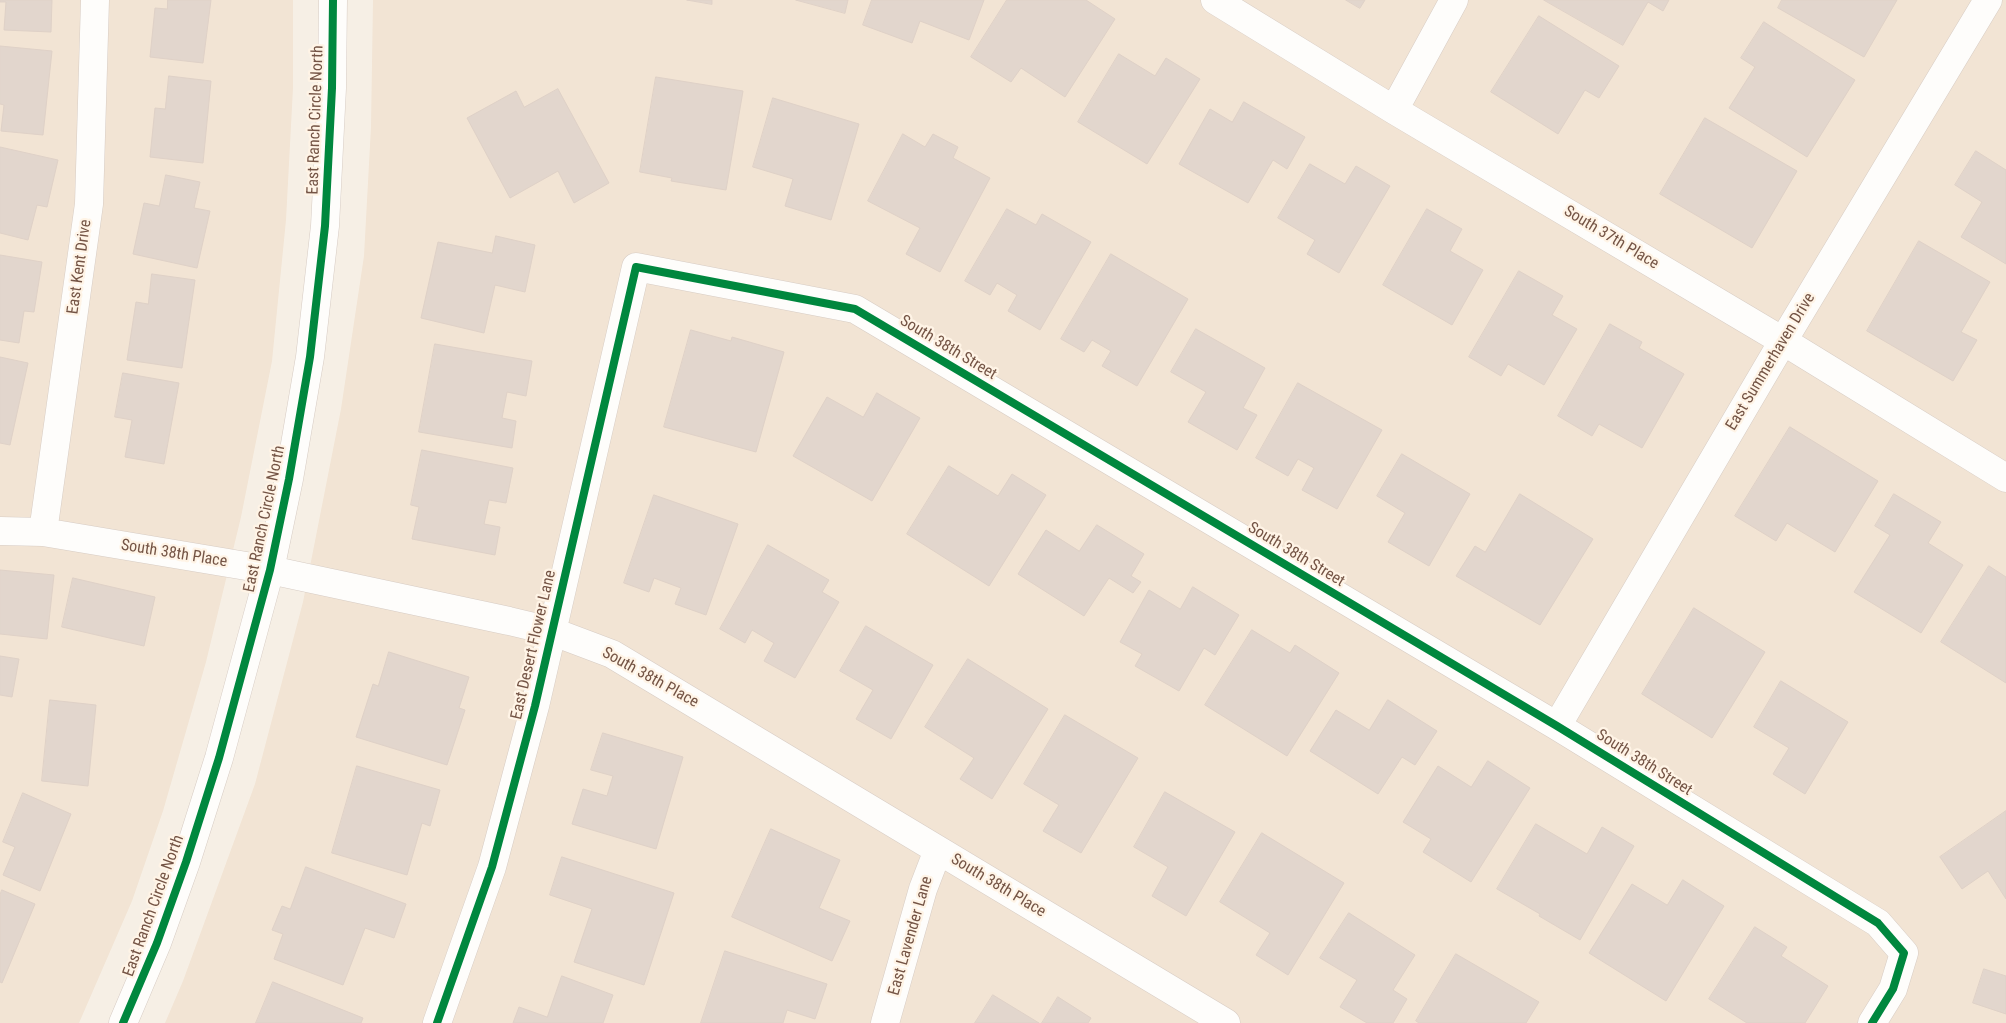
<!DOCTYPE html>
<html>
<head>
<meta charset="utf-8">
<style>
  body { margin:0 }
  canvas { display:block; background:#f6efe5 }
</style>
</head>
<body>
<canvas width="2006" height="1023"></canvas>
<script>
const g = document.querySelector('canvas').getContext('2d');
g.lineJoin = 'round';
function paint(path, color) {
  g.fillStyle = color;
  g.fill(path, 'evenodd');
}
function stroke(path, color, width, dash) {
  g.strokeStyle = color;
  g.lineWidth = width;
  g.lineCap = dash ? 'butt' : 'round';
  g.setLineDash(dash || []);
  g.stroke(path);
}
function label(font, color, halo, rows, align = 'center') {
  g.font = font + ' "Roboto Condensed",sans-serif';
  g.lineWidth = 4.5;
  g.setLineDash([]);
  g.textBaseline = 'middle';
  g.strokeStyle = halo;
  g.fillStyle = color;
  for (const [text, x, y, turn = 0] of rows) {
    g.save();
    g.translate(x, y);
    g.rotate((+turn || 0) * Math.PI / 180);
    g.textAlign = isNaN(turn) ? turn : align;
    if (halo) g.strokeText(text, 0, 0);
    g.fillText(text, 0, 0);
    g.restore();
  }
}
paint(new Path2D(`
  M0,0H293V88L286,220L272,361L241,517L206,662L163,811L132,901L79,1023H0Z
  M373,0H2006V1023H165L183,981L255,784L303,602L341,409L364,256L371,127Z`), '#f2e4d4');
const building = new Path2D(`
  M0,0H52L51,32L4,30L6,2H0Z
  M168,0H211L203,63L150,57L155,8L167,9Z
  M687,0H712V4Z
  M796,0H848L845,13Z
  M872,0H984L969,40L920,21L912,43L863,25Z
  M1007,0H1086L1115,19L1065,97L1021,68L1011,82L971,57Z
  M1346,0H1365L1360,8Z
  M1544,0H1669L1663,11L1648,2L1623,45Z
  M1782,0H1897L1864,57L1778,8Z
  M1539,16L1619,66L1599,98L1585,90L1558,134L1491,92Z
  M1764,22L1855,80L1807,157L1729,108L1755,67L1741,58Z
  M0,46L52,51L43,135L1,131L4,105L0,104Z
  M1119,54L1155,76L1166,58L1200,79L1147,164L1078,122Z
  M169,76L211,81L203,163L150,157L155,108L165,109Z
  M656,77L743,91L726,190L671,181L672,178L640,172Z
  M558,89L609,183L574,203L558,171L510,198L467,118L516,91L524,107Z
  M773,98L859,124L831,220L785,206L793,179L753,167Z
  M1244,102L1305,137L1287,169L1273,160L1248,203L1179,164L1210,109L1232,122Z
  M1705,118L1797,171L1752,248L1660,194Z
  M903,134L925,147L933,134L958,147L953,158L990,178L940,272L906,254L920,228L868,201Z
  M0,147L58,160L47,207L37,205L28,240L0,233Z
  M1976,151L2006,170V264L1961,237L1982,202L1955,185Z
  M1310,164L1345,184L1356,166L1390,186L1339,273L1307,254L1315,240L1278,218Z
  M166,175L200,182L194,208L210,211L197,268L133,254L144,203L159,206Z
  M1007,209L1036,225L1042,214L1091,242L1040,330L1008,311L1017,295L997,283L990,295L965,281Z
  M1427,209L1462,229L1450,251L1483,270L1452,325L1383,285Z
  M496,236L535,245L525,292L495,285L484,333L421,318L438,242L492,253Z
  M1919,241L1990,282L1961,332L1977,340L1953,381L1867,331Z
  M1111,254L1188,299L1137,386L1102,366L1111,351L1092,340L1084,352L1061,339Z
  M0,255L42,262L34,312L24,311L19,343L0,340Z
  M1519,271L1563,296L1552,315L1577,329L1544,385L1508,364L1501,376L1469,357Z
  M152,274L195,280L182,368L127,360L136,302L148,304Z
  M1610,324L1642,342L1639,348L1684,374L1642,448L1599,424L1592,436L1558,416Z
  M1196,329L1265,368L1243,408L1257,415L1237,450L1188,422L1206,392L1171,372Z
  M691,330L731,341L732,337L784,352L756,452L664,427Z
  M435,344L532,361L526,396L507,392L502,418L516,421L512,448L419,432Z
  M0,357L28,363L10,445L0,443Z
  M123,373L179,383L164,464L125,457L132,420L115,417Z
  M1298,383L1382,430L1337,509L1302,490L1314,468L1298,459L1288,476L1256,458Z
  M877,393L920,418L872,501L793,456L827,397L863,417Z
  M1790,427L1878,481L1835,552L1787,523L1776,541L1735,516Z
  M422,450L513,468L506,503L489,500L484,524L500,527L495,555L412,539L419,507L411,505Z
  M1402,454L1470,494L1429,566L1388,542L1405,513L1377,496Z
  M949,466L998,496L1012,474L1046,495L989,586L907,534Z
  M1520,494L1593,539L1540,625L1456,576L1475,546L1485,552Z
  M1894,494L1941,522L1928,543L1963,565L1921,633L1854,592L1890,535L1875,526Z
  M654,495L738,524L706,615L675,604L681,588L654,578L649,592L624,583Z
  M1097,525L1144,554L1131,576L1141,582L1133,593L1109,578L1084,616L1018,574L1046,530L1079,551Z
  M768,545L829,580L822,592L839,602L795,678L764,661L774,643L752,630L745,643L720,629Z
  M1989,566L2006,577V683L1941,642Z
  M0,570L54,575L47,639L0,634Z
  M73,578L155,597L144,646L62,627Z
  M1193,587L1239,615L1215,655L1204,648L1179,691L1135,666L1142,654L1120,642L1149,590L1180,609Z
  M1694,608L1765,652L1712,738L1642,694Z
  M866,626L933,665L891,739L856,719L873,690L840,671Z
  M1252,630L1290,653L1295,645L1339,673L1287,756L1205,705Z
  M389,652L469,677L459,708L465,710L447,765L356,737L373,684L378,686Z
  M0,656L19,659L12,697L0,695Z
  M968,659L1048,709L992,799L960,779L974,758L925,727Z
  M1781,681L1848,722L1805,794L1773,774L1789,748L1754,727Z
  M50,700L96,705L88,786L42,781Z
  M1388,700L1437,731L1415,765L1402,757L1378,794L1310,751L1336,710L1369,730Z
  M1065,715L1138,758L1081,853L1043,831L1059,805L1024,784Z
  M603,733L683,757L656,849L572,824L583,789L607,796L613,776L591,770Z
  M1488,761L1530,788L1471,882L1423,852L1431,839L1403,822L1438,766L1471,787Z
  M357,766L440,790L430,826L422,823L407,875L332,853Z
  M1165,792L1235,832L1186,916L1152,896L1168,867L1134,847Z
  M23,793L71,814L40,891L3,875L15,847L3,842Z
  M2006,811V899L1988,871L1962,889L1940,857Z
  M1536,824L1587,854L1602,827L1634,846L1580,940L1539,916L1540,914L1497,889Z
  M771,829L840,860L819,908L850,921L832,961L732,917Z
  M1262,833L1344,883L1288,975L1256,955L1270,933L1220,902Z
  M562,857L674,893L644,985L574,962L592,909L550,895Z
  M306,867L406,904L394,938L365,928L343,985L274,959L283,934L272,930L282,906L290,909Z
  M1683,880L1724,906L1666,1001L1589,953L1632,884L1667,905Z
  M2,890L35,904L2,983L0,982V895Z
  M1349,913L1415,955L1393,990L1407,999L1393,1023H1367L1340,1007L1357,980L1320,958Z
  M1755,927L1787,947L1781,956L1828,986L1805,1023H1747L1709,999Z
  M725,951L827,984L815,1019L787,1010L783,1023H701Z
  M1456,954L1539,1002L1526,1023H1419L1416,1021Z
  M1984,969L2006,976V1014L1973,1003Z
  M562,976L613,995L603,1023H513L519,1007L547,1017Z
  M273,982L363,1018L361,1023H256Z
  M993,995L1039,1023H975Z
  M1058,997L1091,1018L1088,1023H1042Z`);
paint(building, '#e2d6cd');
stroke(building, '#dfd1c7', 1);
const minor = new Path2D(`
  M1215,0L1394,110L1783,341L2006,478
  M1394,110L1454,0
  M0,531L43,532L270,570L509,621L551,631L612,654L1226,1023
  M43,532L89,204L95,0
  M1557,726L1783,341L1988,0
  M437,1023L492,867L535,706L636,267L855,309L1557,726L1878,923L1904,953L1893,989L1872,1023
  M885,1023L923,889L938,850`);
const tertiary = new Path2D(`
  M123,1023L157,943L186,862L219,758L270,570L289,479L310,357L325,226L332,88L333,0`);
stroke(minor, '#d7ccc4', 29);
stroke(tertiary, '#d7ccc4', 29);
stroke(minor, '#fefdfb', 28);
stroke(tertiary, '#fefdfb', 28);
stroke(new Path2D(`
  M123,1023L157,943L186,862L219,758L270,570L289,479L310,357L325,226L332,88L333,0
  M437,1023L492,867L535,706L636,267L855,309L1557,726L1878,923L1904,953L1893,989L1872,1023`), '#00873e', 8);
label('16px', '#745445', '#fff4e6', [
  ["East Ranch Circle North",316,120,-88],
  ["South 37th Place",1611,238,31],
  ["East Kent Drive",80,267,-82],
  ["South 38th Street",948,348,31],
  ["East Summerhaven Drive",1771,362,-59],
  ["East Ranch Circle North",265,519,-78],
  ["South 38th Place",174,554,9],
  ["South 38th Street",1296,555,31],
  ["East Desert Flower Lane",534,645,-77],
  ["South 38th Place",650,678,29],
  ["South 38th Street",1644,763,32],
  ["South 38th Place",998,886,31],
  ["East Ranch Circle North",154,906,-70],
  ["East Lavender Lane",911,936,-74]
]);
</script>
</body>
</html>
